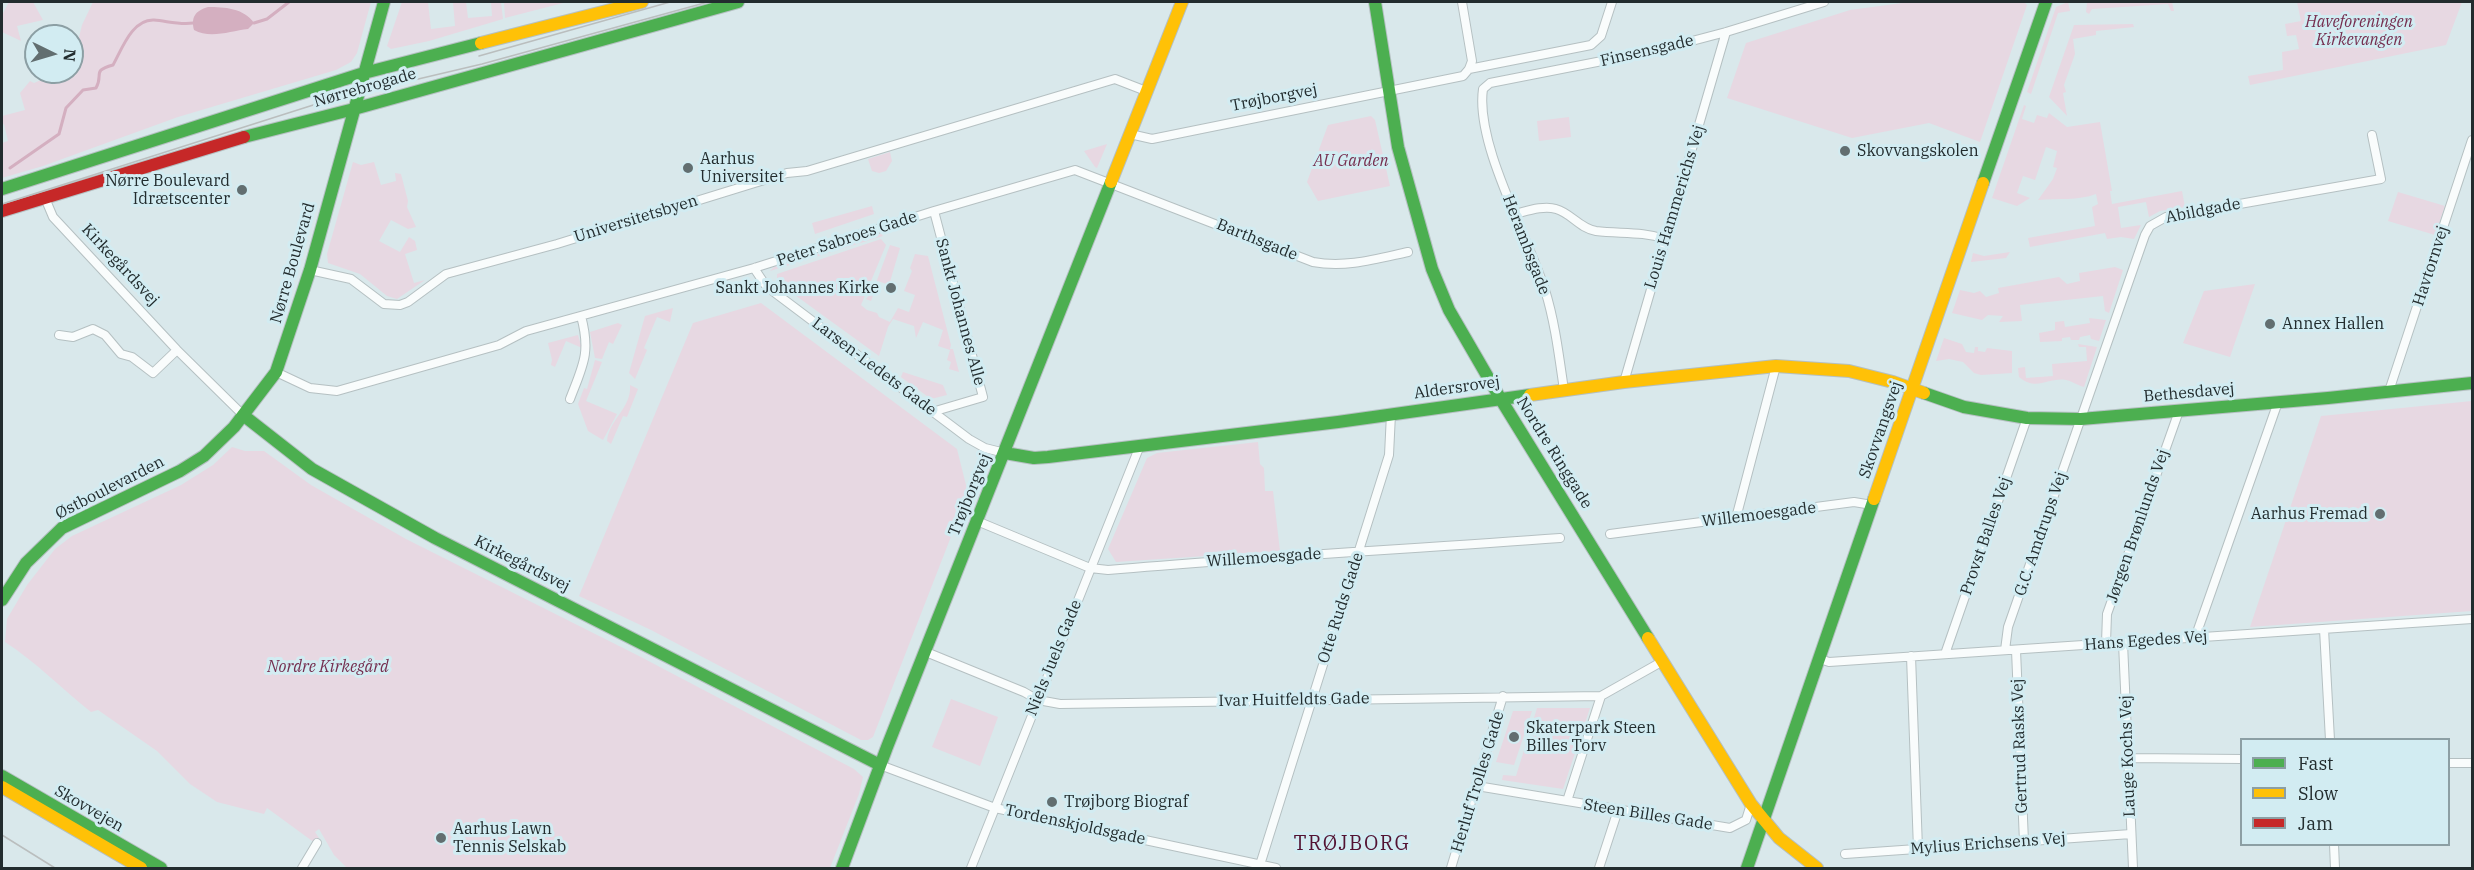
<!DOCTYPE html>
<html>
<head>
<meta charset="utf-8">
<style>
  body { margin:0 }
  #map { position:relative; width:2474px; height:870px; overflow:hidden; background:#d9e8eb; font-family:"IBM Plex Serif",serif }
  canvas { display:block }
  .frame { position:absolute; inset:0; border:3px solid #222c2e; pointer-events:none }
  .legend { position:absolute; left:2240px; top:738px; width:210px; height:108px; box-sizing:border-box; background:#d2ecf2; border:2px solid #8c9fa4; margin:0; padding:8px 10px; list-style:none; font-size:18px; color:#222c2e }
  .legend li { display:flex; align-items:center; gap:12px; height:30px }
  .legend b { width:30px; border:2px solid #8c9fa4 }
  .north { position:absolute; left:24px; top:24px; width:60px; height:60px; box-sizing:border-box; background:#d2ecf2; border:2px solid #8c9fa4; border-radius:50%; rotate:95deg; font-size:16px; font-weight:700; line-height:24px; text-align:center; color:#222c2e }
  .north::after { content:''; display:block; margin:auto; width:21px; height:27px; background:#626e70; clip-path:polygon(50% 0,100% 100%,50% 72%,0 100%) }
</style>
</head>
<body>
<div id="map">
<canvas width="2474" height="870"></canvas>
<div class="frame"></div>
<ul class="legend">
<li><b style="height:8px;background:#4caf50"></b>Fast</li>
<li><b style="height:8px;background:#ffc107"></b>Slow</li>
<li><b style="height:8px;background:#c62828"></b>Jam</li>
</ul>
<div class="north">N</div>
</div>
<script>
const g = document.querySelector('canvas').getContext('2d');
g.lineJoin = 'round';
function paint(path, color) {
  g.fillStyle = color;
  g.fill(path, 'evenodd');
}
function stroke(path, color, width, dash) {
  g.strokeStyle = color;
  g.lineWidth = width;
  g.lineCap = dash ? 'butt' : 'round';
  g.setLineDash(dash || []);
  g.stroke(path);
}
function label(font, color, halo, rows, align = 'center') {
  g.font = font + ' "IBM Plex Serif",serif';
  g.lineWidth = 6;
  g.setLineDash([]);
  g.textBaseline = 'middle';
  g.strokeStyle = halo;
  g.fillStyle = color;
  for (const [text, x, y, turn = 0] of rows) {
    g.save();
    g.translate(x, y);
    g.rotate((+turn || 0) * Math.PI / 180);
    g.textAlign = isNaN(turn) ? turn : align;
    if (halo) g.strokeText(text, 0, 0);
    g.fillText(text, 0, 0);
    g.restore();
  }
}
paint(new Path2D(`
  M9,2H33L43,20L17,26L21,41L2,32V15Z
  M93,2H371L357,53L351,62L336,70L178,117L43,166L2,178V143L8,141L4,124L2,125V116L25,110L20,93L30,81L34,83L41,80L38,72H72V46L77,45L82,25Z
  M402,2H428L431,29L455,26L453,2H466L468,18L492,16L491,2H501L503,19L429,41L391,49L387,46Z
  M504,2L509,3L567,2L505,18Z
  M1910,2H2024L2027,5L1980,142L1929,123L1852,138L1727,98L1746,43L1850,10Z
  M2068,2L2070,11L2058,13L2031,94L2027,92L2056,7Z
  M2139,2H2172L2174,11H2171L2168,4L2092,9L2089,14L2086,12L2087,3Z
  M2297,2H2462L2446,45L2250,85L2248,76L2283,70L2282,52L2299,49L2296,35L2287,36L2285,24L2301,21Z
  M2133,24L2134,27L2096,31V35L2073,39L2075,54L2064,85L2066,92L2063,93L2067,116L2049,97L2074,25Z
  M2024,105L2026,106L2022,119L2034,123L2037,115L2047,118L2049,113L2067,127L2100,122L2112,191H2110L2112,204L2182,191L2185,207L2160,211L2149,217L2146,202L2118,207L2121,228L2141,225L2134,239L2121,237L2107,239L2105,233L2030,247L2028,238L2095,226L2092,207L2098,204L2096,194C2078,201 2058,198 2038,200L2053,179L2057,168L2053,167L2057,151L2046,147L2035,180L2023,176L2017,193L2030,198L2017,206L1992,198Z
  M1371,116L1375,120L1390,186L1318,201L1307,182L1328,125Z
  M1569,117L1571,137L1539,141L1537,121Z
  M1107,144L1097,168L1095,167L1084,151Z
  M890,152L892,161L886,171L879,173L872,171L868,159Z
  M353,162L361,165L374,162L381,185L396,181L395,173L401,174L408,201L407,207L416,227L408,229L391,220L379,241L400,252L409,237L415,241L417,250L405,254L414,283L425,280L397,299L387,296L360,274L328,263L327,254Z
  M2398,192L2445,206L2435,235L2388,221Z
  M872,206L874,214L815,234L812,223Z
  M881,234L883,236L770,271L774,267Z
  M881,239L886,245L861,305L867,310L877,313L879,317L890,322L898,308L909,312L915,295L904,291L912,271L910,268L915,254L928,256L951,345L950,349H953L959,372L949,369L951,362L947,360L950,350L938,346L943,330L923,322L916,338L914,326L893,319L888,327L879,356L777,282V274Z
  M890,245L900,248L889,285L878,281L871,301L866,299L873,291Z
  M2010,252L2006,258L1971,262L1973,253L1984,256Z
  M2115,267L2123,270L2109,313L2105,311L2103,296L2020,305L2022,321L1999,322L2003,316L1988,315L1982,320L1952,313L1960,290L1974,293L1980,291L1986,297L1999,293L1998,288L2059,277L2067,284L2080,281L2079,273Z
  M2255,284L2230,357L2183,343L2204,291Z
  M761,303L957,449L968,493L873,737L868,740H861L651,630L579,596L693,323Z
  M673,308L670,322L657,317L644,348L647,350L635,379L629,373L645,316Z
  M2089,318L2106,320L2099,341L2091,339L2090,335L2080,337L2079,340H2071L2070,337L2062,338V341L2040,342L2039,333L2055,330V322L2064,321L2065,327L2090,323Z
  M618,323L622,325L613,344L609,342L602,359L595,358L590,332Z
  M578,335L582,348L566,341L555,367L551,365L552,360L548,343Z
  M1944,338L1962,344L1966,352L1974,353L1975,347H1978V351L1985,352L1987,348L2012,351V373L1981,375L1974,373L1963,362L1949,359L1936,361Z
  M2078,344L2097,347L2084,387C2077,385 2072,381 2066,380C2048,377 2037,392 2019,377L2018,368L2025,367L2026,378L2053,376L2052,364L2087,361L2086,347H2079Z
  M595,360L602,362L586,401L617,414L603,440L588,431L578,404L584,388L587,389Z
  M903,372L943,385L947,395L931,399L901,377Z
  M630,385L638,389L627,417L623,416L611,444L607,441C609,419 632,408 630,385Z
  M2472,401V611L2250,627L2321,416Z
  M1258,442L1260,464L1264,468L1265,491H1273L1280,551L1116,562L1108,549L1147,458L1157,453Z
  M232,447L245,451H264L311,485L406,539L639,656L854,769L863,777L859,794L830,868H347L334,855L319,829L315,832L319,838L315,843L267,808L264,814L217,802L190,784L157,751L98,710L91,712C62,689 36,662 5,642L7,619L27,585L55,549L72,536L181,485L213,465Z
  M951,699L998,717L980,766L932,747Z
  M1537,708H1590L1563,789L1502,780L1503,775L1516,776Z
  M1513,711H1532L1514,765L1496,762Z`), '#e7d8e2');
paint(new Path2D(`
  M208,7C224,7 244,8 254,23L248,29C231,31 210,39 194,30C191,17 195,11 208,7Z`), '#d4afc0');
stroke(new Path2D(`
  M254,23L267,19L289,2
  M10,168L59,134L66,108L83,90L96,88C104,74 91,71 113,65C122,49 132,19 154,20C167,21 179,25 193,23`), '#d4afc0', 3);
const street = new Path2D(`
  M1469,69L1591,45L1601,36L1612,2
  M1130,134L1152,139L1463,76L1469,69L1472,61L1462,2
  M45,198L53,217L177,350L243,415
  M1515,214C1527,211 1544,205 1556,209C1571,213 1579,228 1596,231C1620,234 1642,231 1665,239
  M754,268L766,286L969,439L985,448L1005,453
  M310,270L351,279L384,304L400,305L408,302L446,274L557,244L787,173L807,171L1115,79L1146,91
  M59,335L73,337L93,329L105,335L121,354L132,357L153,373L177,350
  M276,372L310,388L337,391L499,345L526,331L754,268L934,211L1075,170L1313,262C1346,268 1376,259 1408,252
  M1624,382L1726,32
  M1564,390C1559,356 1555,322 1545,290C1528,236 1475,144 1483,89L1490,83L1658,50L1726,32L1824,2
  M2389,391L2472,140
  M570,399C583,365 591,353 581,316
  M932,412L983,397L934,211
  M1736,518L1776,366
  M977,521L1090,568L1108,570C1258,557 1409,549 1560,538
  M1610,534L1854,502L1872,505
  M2324,629L2330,740
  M2195,638L2278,402
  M2106,643L2107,614L2179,411
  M2123,643L2133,868
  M2005,650L2008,627L2145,235L2150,226L2166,217L2381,179L2372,135
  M2016,650L2024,842
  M926,652L1024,692L1038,700L1060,704L1601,696L1663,661
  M1945,654L2027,418
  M1911,656L1918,849
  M1820,659L1829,662L2472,619
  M2128,758L2242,759
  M2448,763H2472
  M880,765L995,808L1276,868
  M1477,786L1730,828L1746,820L1751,804
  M1567,801L1601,696
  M2334,844L2335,868
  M1845,854L2131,834
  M302,868L317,843
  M971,868L1139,448
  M1259,868L1389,455L1391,414
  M1451,868L1503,696
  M1599,868L1618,810`);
const fast = new Path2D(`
  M1375,2L1398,147L1432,269L1449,310L1500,398L1648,638
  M244,137L354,109L738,2
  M1983,183L2046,2
  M2,189L364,73L481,43
  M1924,393L1964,407L2027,418L2081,419L2328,398L2472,383
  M243,415L312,469L435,538L880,765
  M1005,453L1034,458L1048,457L1338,422L1530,395
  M2,600L26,563L62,528L180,471L204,456L234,427L276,372L310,270L384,2
  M2,776L161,868
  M842,868L887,747L1111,182
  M1747,868L1874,499`);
const slow = new Path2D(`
  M481,43L642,2
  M1111,182L1182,2
  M1530,395L1624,382L1776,366L1849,371L1893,382L1924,393
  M1874,499L1983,183
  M1648,638L1751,804L1779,838L1817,868
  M2,787L141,868`);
const jam = new Path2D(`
  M2,211L244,137`);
stroke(street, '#b5c0c2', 10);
stroke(fast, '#b5c0c2', 14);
stroke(slow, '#b5c0c2', 14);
stroke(jam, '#b5c0c2', 14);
stroke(street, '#f9fcfc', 8);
stroke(fast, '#4caf50', 12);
stroke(slow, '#ffc107', 12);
stroke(jam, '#c62828', 12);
stroke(new Path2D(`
  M479,56L670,2
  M2,204L329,100L482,64L708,2
  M2,835L55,868`), '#babebe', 1.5);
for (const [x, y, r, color] of [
  [1845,151,6,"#626e70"],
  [688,168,6,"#626e70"],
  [242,190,6,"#626e70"],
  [891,288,6,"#626e70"],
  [2270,324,6,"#626e70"],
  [2380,514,6,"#626e70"],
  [1514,737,6,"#626e70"],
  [1052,802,6,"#626e70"],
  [441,838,6,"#626e70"]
]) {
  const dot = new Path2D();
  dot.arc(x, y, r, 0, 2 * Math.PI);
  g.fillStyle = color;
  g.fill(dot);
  stroke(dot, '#d2ecf2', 2);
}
label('italic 16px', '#752e4f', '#d2ecf2', [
  ["Haveforeningen",2359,22],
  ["Kirkevangen",2359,40],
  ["AU Garden",1351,161],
  ["Nordre Kirkegård",328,667]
]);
label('16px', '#222c2e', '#d2ecf2', [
  ["Finsensgade",1647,51,-13],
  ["Nørrebrogade",365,88,-16],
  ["Trøjborgvej",1274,98,-11],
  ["Louis Hammerichs Vej",1675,207,-73],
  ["Abildgade",2203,211,-11],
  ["Universitetsbyen",636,219,-17],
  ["Peter Sabroes Gade",847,239,-18],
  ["Barthsgade",1257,240,22],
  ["Herambsgade",1526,245,69],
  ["Nørre Boulevard",293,263,-74],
  ["Kirkegårdsvej",120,265,47],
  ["Havtornvej",2431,266,-72],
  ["Sankt Johannes Alle",960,312,75],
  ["Larsen-Ledets Gade",874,367,37],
  ["Aldersrovej",1457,388,-8],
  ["Bethesdavej",2189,393,-5],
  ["Skovvangsvej",1881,430,-71],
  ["Nordre Ringgade",1554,453,58],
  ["Østboulevarden",110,488,-27],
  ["Trøjborgvej",970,495,-68],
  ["Willemoesgade",1759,515,-7],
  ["Jørgen Brønlunds Vej",2138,526,-71],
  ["G.C. Amdrups Vej",2041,534,-71],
  ["Provst Balles Vej",1986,536,-71],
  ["Willemoesgade",1264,558,-4],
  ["Kirkegårdsvej",522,564,27],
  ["Otte Ruds Gade",1341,608,-72],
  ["Hans Egedes Vej",2146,641,-4],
  ["Niels Juels Gade",1054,658,-68],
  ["Ivar Huitfeldts Gade",1294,700,-1],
  ["Gertrud Rasks Vej",2020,746,-92],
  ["Lauge Kochs Vej",2128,756,-92],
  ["Herluf Trolles Gade",1478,782,-73],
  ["Skovvejen",89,809,30],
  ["Steen Billes Gade",1648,815,9],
  ["Tordenskjoldsgade",1075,825,12],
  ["Mylius Erichsens Vej",1988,844,-4]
]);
label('16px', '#222c2e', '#d2ecf2', [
  ["Skovvangskolen",1857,151],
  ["Aarhus",700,159],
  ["Universitet",700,177],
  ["Nørre Boulevard",230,181,"right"],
  ["Idrætscenter",230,199,"right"],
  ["Sankt Johannes Kirke",879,288,"right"],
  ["Annex Hallen",2282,324],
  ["Aarhus Fremad",2368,514,"right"],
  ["Skaterpark Steen",1526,728],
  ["Billes Torv",1526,746],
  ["Trøjborg Biograf",1064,802],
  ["Aarhus Lawn",453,829],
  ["Tennis Selskab",453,847]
], 'left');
g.letterSpacing = '1.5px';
label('20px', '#521232', '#d2ecf2', [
  ["TRØJBORG",1352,844]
]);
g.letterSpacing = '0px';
</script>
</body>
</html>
